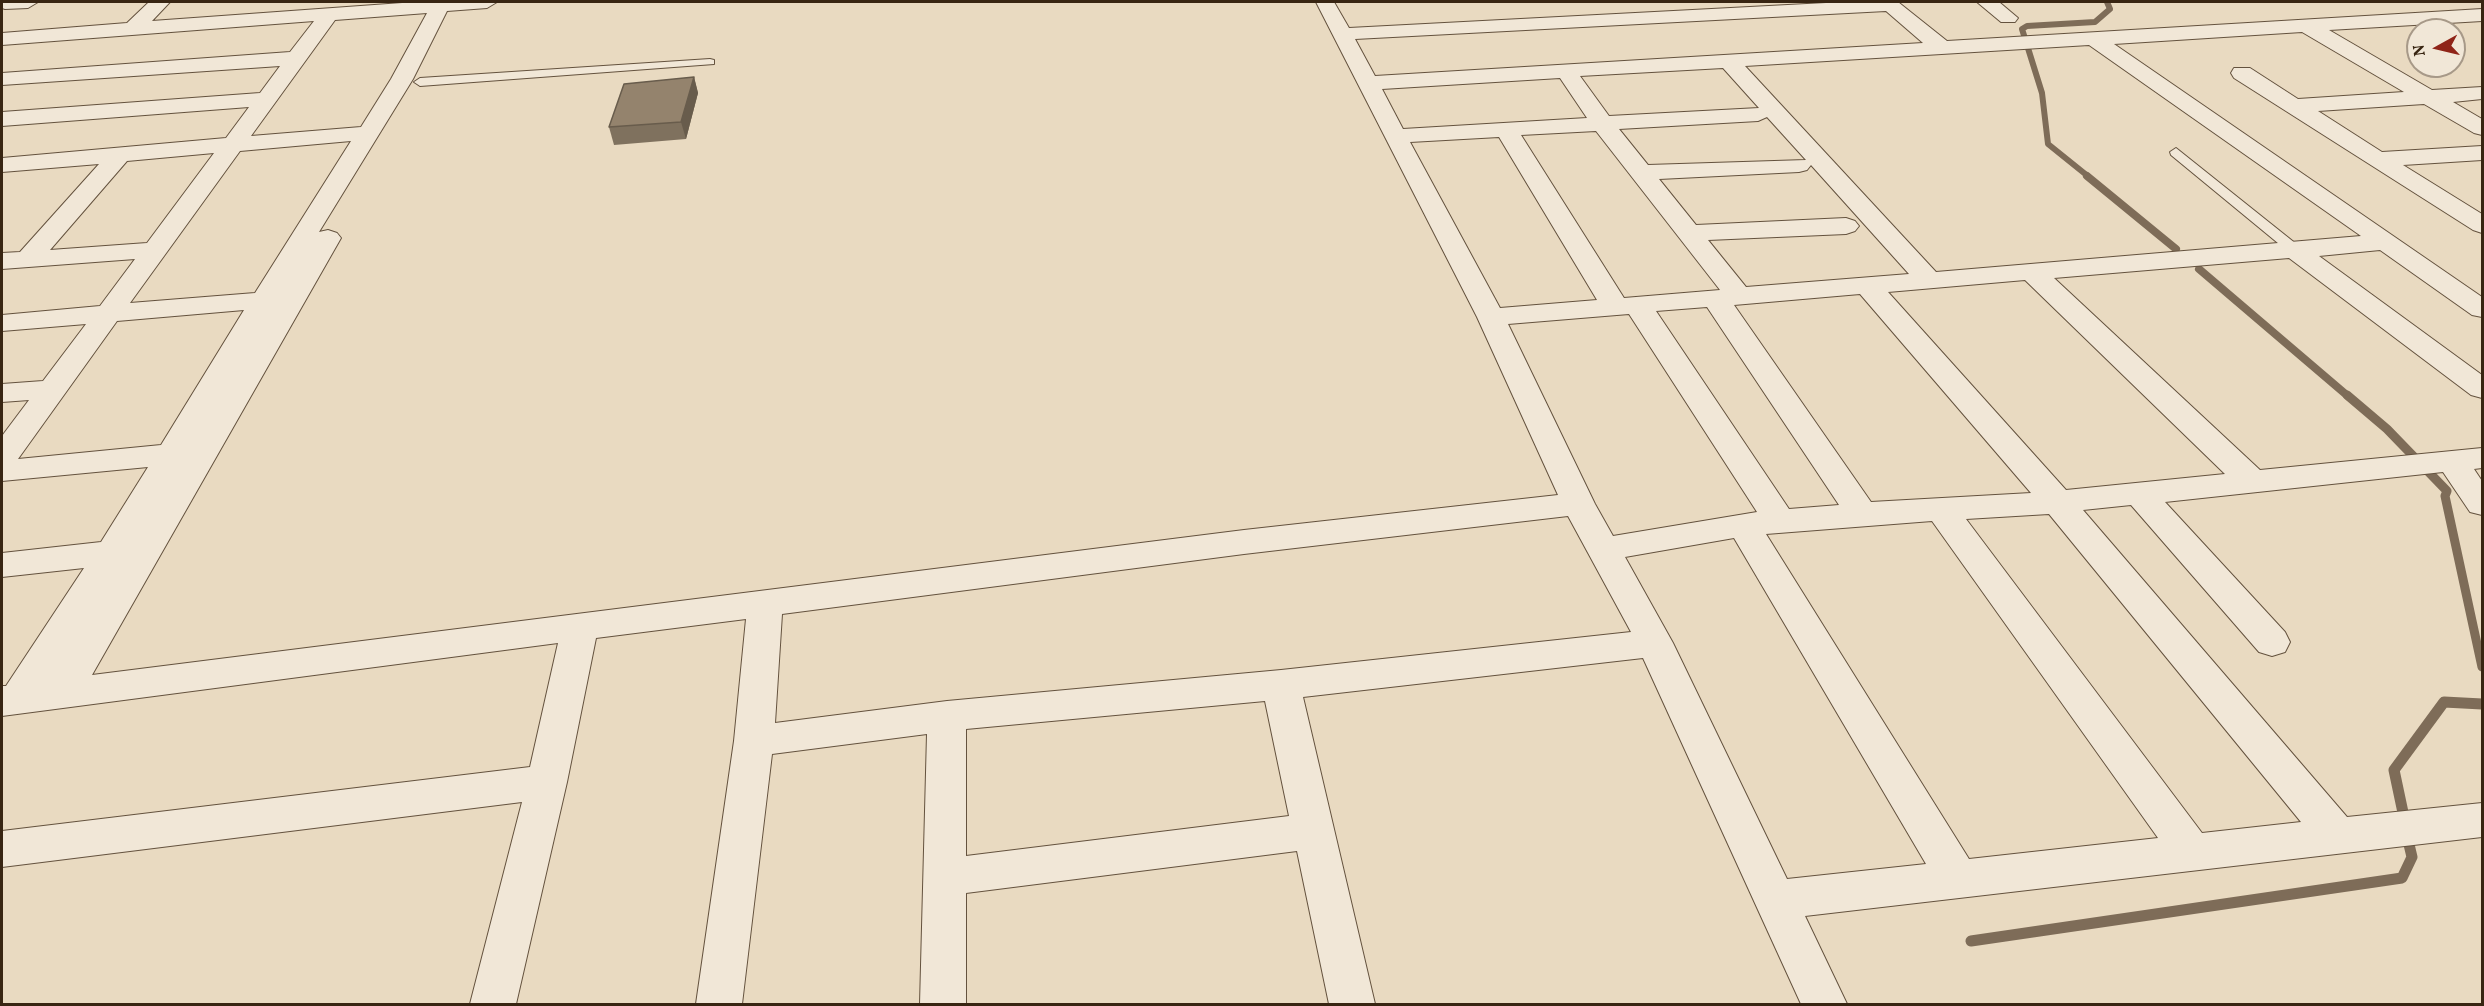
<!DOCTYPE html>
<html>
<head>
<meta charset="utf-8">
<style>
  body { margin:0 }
  #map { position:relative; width:2484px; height:1006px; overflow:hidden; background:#e9dac1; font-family:Vollkorn,serif }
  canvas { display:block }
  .frame { position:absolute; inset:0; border:3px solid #382512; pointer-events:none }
  .north { position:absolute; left:2406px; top:18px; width:60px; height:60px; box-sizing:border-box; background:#f1e7d7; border:2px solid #a79988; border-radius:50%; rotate:262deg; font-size:16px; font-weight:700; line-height:24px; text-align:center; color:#382512 }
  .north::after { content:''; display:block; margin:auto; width:21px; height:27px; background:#8f2418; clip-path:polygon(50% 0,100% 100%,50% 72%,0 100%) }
</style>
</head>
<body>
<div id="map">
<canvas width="2484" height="1006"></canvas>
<div class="frame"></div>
<div class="north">N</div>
</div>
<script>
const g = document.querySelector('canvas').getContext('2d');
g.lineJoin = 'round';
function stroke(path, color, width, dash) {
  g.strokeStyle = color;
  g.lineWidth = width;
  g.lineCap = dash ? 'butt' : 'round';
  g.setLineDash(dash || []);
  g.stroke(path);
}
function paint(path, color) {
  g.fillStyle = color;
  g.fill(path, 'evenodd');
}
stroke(new Path2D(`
  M2089,177L2048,144L2042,93L2022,29L2027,26L2095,22L2110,9L2107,2`), '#7e6c58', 6);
stroke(new Path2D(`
  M2087,176L2176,249
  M2199,269L2349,397`), '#7e6c58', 8);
stroke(new Path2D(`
  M2347,395L2387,429L2447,491L2445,496L2482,667`), '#7e6c58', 9);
stroke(new Path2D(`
  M2405,822L2394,770L2444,702L2482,704
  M1971,941L2402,878L2412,857L2407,836`), '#7e6c58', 11);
const lane = new Path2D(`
  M710,59L714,60V64L420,86L414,82L420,78Z
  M2176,148L2300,247V253H2290L2171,155L2170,152Z`);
const street = new Path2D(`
  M2,2H38L28,8L5,9L2,8Z
  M149,2H170L152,21L416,2H497L487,8L447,11L413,79L319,232L328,230L337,233L341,238L92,675L1244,530L1558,495L1477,317L1316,2H1334L1349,28L1845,2H1898L1947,41L2482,9V21L2329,30L2432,90L2482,87V99L2453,102L2482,119V135L2474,133L2424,104L2318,111L2382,152L2482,146V160L2403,165L2482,214V233L2473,230L2234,78L2231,73L2234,68H2250L2298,99L2404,92L2302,32L2114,44L2482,297V317L2472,315L2380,250L2319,256L2482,375V398L2471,395L2289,258L2054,278L2260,470L2482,448V468L2474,469L2482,481V515L2470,512L2443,472L2165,502L2285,632L2290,642L2285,652L2272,656L2259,652L2131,505L2083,510L2347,817L2482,803V837L1805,916L1847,1004H1801L1643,658L1303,697L1375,1004H1329L1297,851L966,893V1004H920L927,734L772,754L742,1004H696L734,741L746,619L596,638L567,782L516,1004H470L522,802L2,867V831L530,767L558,643L2,716V686H6L84,568L2,577V553L101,542L148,467L2,481V436L29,400L2,402V384L43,381L86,324L2,331V315L100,306L135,259L2,269V253L20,252L99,164L2,172V158L226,138L249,107L2,126V112L260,93L280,66L2,85V73L290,52L314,21L2,45V33L127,23ZM1886,11L1923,43L1375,76L1355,39ZM427,13L391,79L361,127L251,136L335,20ZM2089,45L2361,236L1936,272L1745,66ZM1723,68L1759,108L1609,116L1580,76ZM1560,78L1587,118L1403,129L1382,89ZM1767,117L1806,160L1648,165L1619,129L1758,121ZM1596,131L1720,290L1624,298L1521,135ZM1499,137L1597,300L1500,308L1410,142ZM351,141L255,293L130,303L240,151ZM214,153L147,243L50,250L127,161ZM1811,165L1909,274L1746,287L1708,240L1846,234L1855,231L1859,226L1855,221L1846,218L1696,225L1659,179L1799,172L1807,170ZM2025,280L2225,474L2066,490L1888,292ZM1860,294L2031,493L1871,502L1734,305ZM1707,307L1839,505L1789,509L1656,311ZM244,310L161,445L18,459L117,321ZM1629,314L1757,512L1613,536L1595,504L1508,324ZM2049,514L2301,822L2202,833L1966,519ZM1568,516L1631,632L1281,670L947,701L775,723L782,614L1244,554ZM1932,521L2158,838L1969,859L1766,534ZM1734,538L1926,864L1787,879L1673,643L1625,557ZM1265,701L1289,816L966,856V729Z
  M1977,2H1999L2018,18L2015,22H2001Z`);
stroke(lane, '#64523e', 2);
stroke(street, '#64523e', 2);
paint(lane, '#f1e7d7');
paint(street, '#f1e7d7');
paint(new Path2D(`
  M694,77L698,93L686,139L614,145L609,127Z`), '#7f715e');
paint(new Path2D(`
  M694,77L698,93L686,139L681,122Z`), '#685c4c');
const building = new Path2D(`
  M694,77L681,122L609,127L624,84Z`);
paint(building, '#94836d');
stroke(building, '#685c4c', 1.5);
</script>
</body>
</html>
